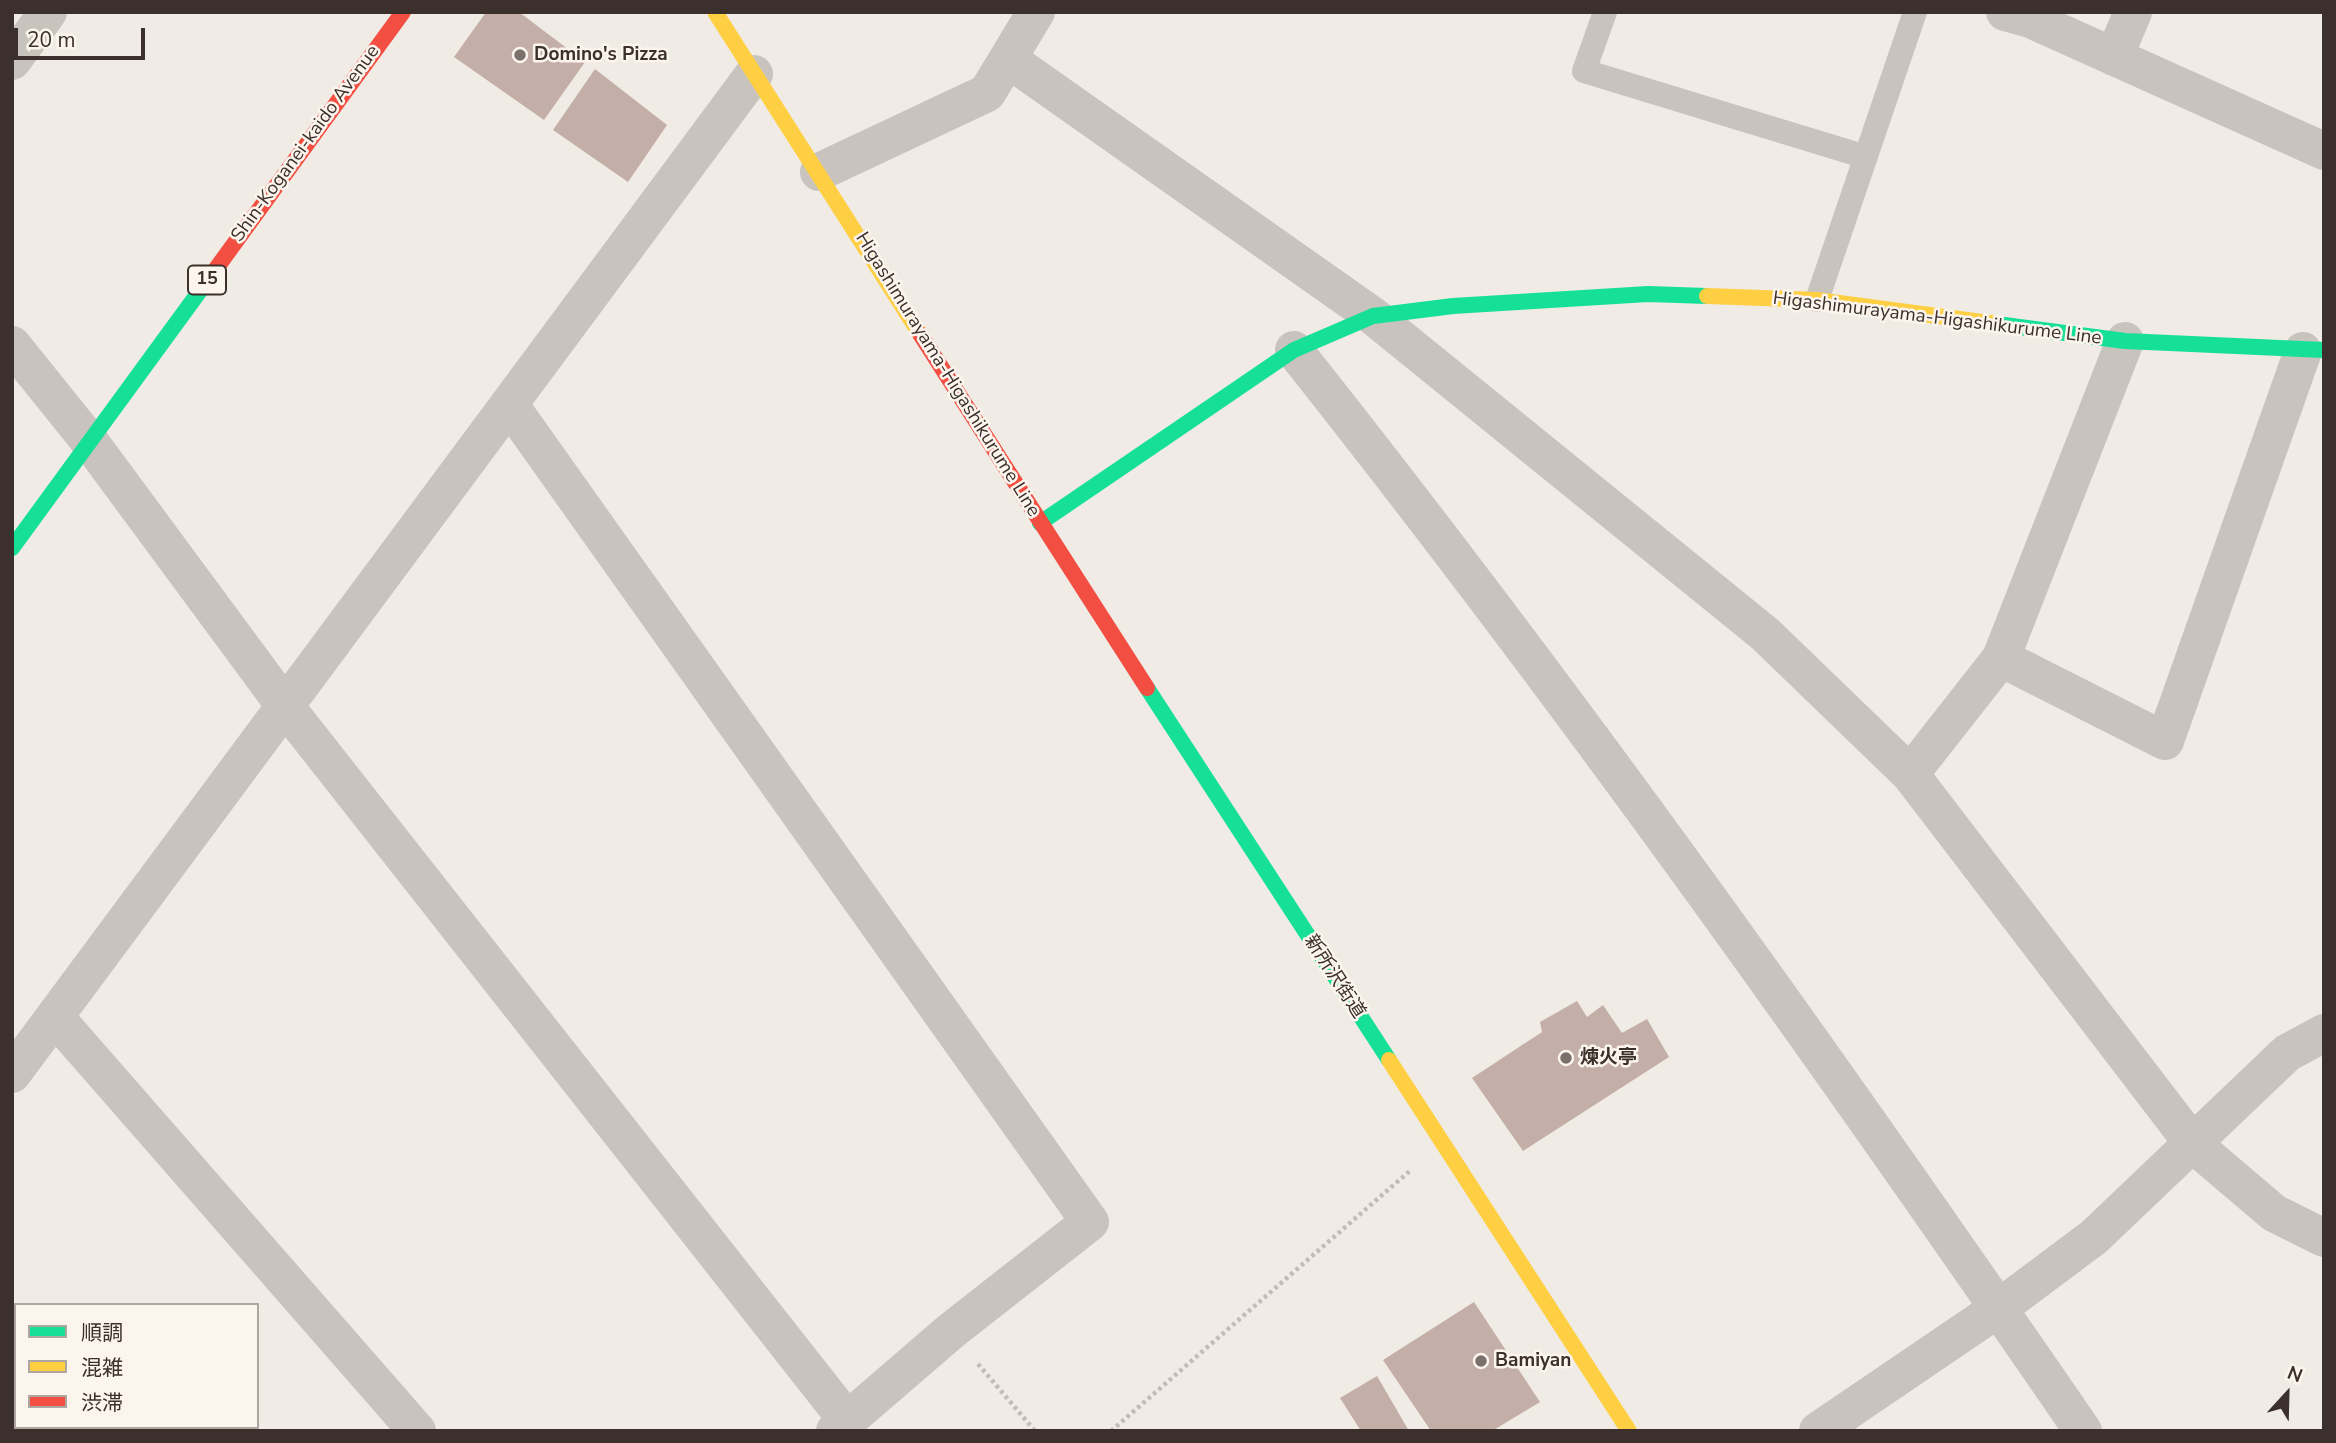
<!DOCTYPE html>
<html>
<head>
<meta charset="utf-8">
<style>
  body { margin:0 }
  #map { position:relative; width:2336px; height:1443px; overflow:hidden; background:#f0ebe5; font-family:"Nunito Sans","Noto Sans JP",sans-serif }
  canvas { display:block }
  .frame { position:absolute; inset:0; border:14px solid #3b302b; pointer-events:none }
  .legend { position:absolute; left:14px; top:1303px; width:245px; height:126px; box-sizing:border-box; background:#fbf5ee; border:2px solid #aea6a0; margin:0; padding:9px 12px; list-style:none; font-size:21px; color:#3b302b }
  .legend li { display:flex; align-items:center; gap:14px; height:35px }
  .legend b { width:35px; border:2px solid #aea6a0 }
  .north { position:absolute; left:2252px; top:1359px; width:70px; height:70px; -webkit-text-stroke:5px #fbf5ee; paint-order:stroke; rotate:22deg; font-size:19px; font-weight:700; line-height:28px; text-align:center; color:#3b302b }
  .north::after { content:''; display:block; margin:auto; width:24px; height:32px; background:#3b302b; clip-path:polygon(50% 0,100% 100%,50% 72%,0 100%) }
  .scale { position:absolute; left:14px; top:28px; width:131px; height:32px; box-sizing:border-box; border:4px solid #3b302b; border-top:0; padding-left:9px; font-size:21px; line-height:24px; white-space:nowrap; color:#3b302b; -webkit-text-stroke:5px #fbf5ee; paint-order:stroke }
</style>
</head>
<body>
<div id="map">
<canvas width="2336" height="1443"></canvas>
<div class="frame"></div>
<ul class="legend">
<li><b style="height:9px;background:#16e098"></b>順調</li>
<li><b style="height:9px;background:#ffcf43"></b>混雑</li>
<li><b style="height:9px;background:#f24e42"></b>渋滞</li>
</ul>
<div class="north">N</div>
<div class="scale">20 m</div>
</div>
<script>
const g = document.querySelector('canvas').getContext('2d');
g.lineJoin = 'round';
function paint(path, color) {
  g.fillStyle = color;
  g.fill(path, 'evenodd');
}
function stroke(path, color, width, dash) {
  g.strokeStyle = color;
  g.lineWidth = width;
  g.lineCap = dash ? 'butt' : 'round';
  g.setLineDash(dash || []);
  g.stroke(path);
}
function label(font, color, halo, rows, align = 'center') {
  g.font = font + ' "Nunito Sans","Noto Sans JP",sans-serif';
  g.lineWidth = 5;
  g.setLineDash([]);
  g.textBaseline = 'middle';
  g.strokeStyle = halo;
  g.fillStyle = color;
  for (const [text, x, y, turn = 0] of rows) {
    g.save();
    g.translate(x, y);
    g.rotate((+turn || 0) * Math.PI / 180);
    g.textAlign = isNaN(turn) ? turn : align;
    if (halo) g.strokeText(text, 0, 0);
    g.fillText(text, 0, 0);
    g.restore();
  }
}
paint(new Path2D(`
  M486,12H519L585,62L544,120L454,57Z
  M595,69L667,125L628,182L553,130Z
  M1577,1001L1587,1017L1603,1005L1622,1033L1647,1019L1669,1057L1523,1151L1472,1078L1542,1032L1540,1022Z
  M1474,1302L1540,1402L1492,1431H1431L1383,1360Z
  M1377,1376L1409,1431H1361L1340,1398Z`), '#c3afa7');
stroke(new Path2D(`
  M978,1364L1035,1431
  M1111,1431L1412,1169`), '#c2bbb6', 4.5, [3.5, 3.5]);
stroke(new Path2D(`
  M1605,12L1584,71L1866,157
  M1817,300L1915,12`), '#c9c3be', 24);
stroke(new Path2D(`
  M2005,12L2030,19L2324,151
  M2114,57L2133,12
  M1008,59L1373,316L1765,634L1910,774
  M12,61L48,12
  M819,172L987,93L1036,12
  M2125,341L2001,658L1910,774L2194,1145L2274,1213L2324,1238
  M12,345L90,442L285,706L847,1420
  M1294,350C1571,699 1830,1063 2083,1431
  M509,404L1090,1222L951,1331L835,1431
  M2001,658L2165,741L2303,351
  M55,1017L417,1431
  M12,1074L754,74
  M1818,1431L1999,1308L2094,1237L2287,1053L2324,1033`), '#c9c3be', 38);
stroke(new Path2D(`
  M1997,324L2125,341L2324,350
  M1040,523L1294,350L1373,316L1453,306L1648,294L1707,296
  M12,548L210,277
  M1147,688L1389,1060`), '#16e098', 16);
stroke(new Path2D(`
  M715,12L920,334
  M1707,296L1817,300L1997,324
  M1389,1060L1629,1431`), '#ffcf43', 16);
stroke(new Path2D(`
  M210,277L403,12
  M920,334L1147,688`), '#f24e42', 16);
for (const [x, y, r, color] of [
  [520,55,7,"#7a716c"],
  [1566,1058,7,"#7a716c"],
  [1481,1361,7,"#7a716c"]
]) {
  const dot = new Path2D();
  dot.arc(x, y, r, 0, 2 * Math.PI);
  g.fillStyle = color;
  g.fill(dot);
  stroke(dot, '#fbf5ee', 2.5);
}
for (const [x, y, w] of [
  [207,280,38]
]) {
  const box = new Path2D();
  box.roundRect(x - w / 2, y - 14.5, w, 29, 5);
  g.fillStyle = '#fbf5ee';
  g.fill(box);
  stroke(box, '#3b302b', 2);
}
label('bold 18px', '#3b302b', null, [
  ["15",207,280]
]);
label('bold 19px', '#3b302b', '#fbf5ee', [
  ["Domino's Pizza",534,55],
  ["煉火亭",1580,1058],
  ["Bamiyan",1495,1361]
], 'left');
label('19px', '#3b302b', '#fbf5ee', [
  ["Shin-Koganei-kaido Avenue",306,144,-54],
  ["Higashimurayama-Higashikurume Line",1937,319,7],
  ["Higashimurayama-Higashikurume Line",947,375,58],
  ["新所沢街道",1334,977,57]
]);
</script>
</body>
</html>
